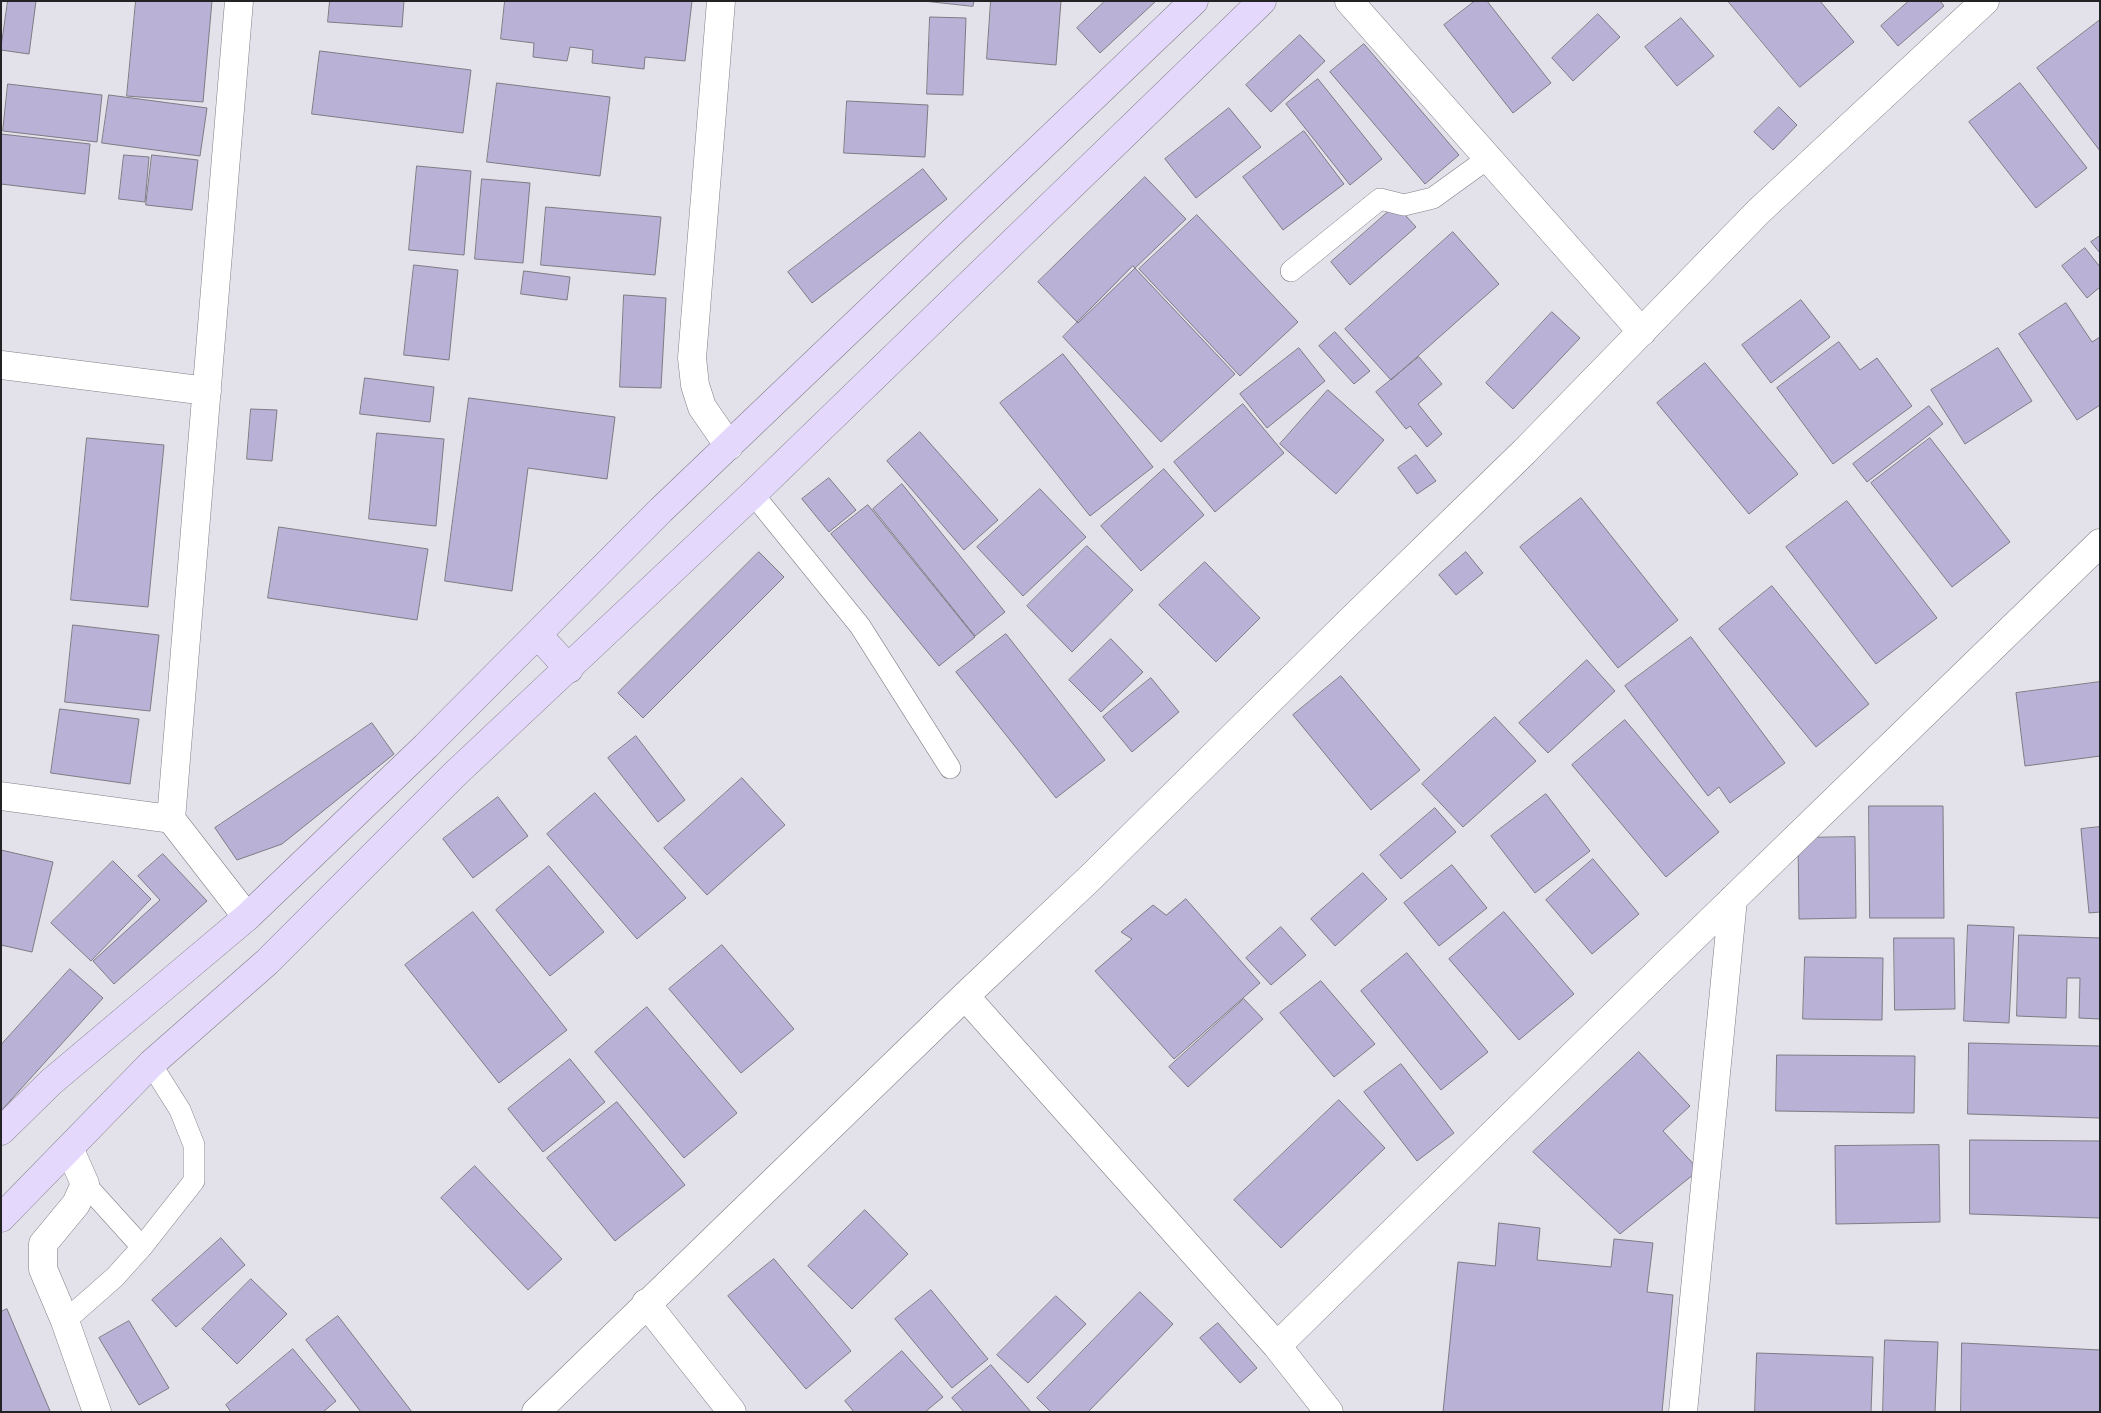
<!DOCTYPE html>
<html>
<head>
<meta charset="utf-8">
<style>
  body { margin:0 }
  #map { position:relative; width:2101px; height:1413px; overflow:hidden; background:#e3e1ea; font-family:Bitter,serif }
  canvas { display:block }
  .frame { position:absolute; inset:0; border:2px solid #232225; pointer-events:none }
</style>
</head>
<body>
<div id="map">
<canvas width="2101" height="1413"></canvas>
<div class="frame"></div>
</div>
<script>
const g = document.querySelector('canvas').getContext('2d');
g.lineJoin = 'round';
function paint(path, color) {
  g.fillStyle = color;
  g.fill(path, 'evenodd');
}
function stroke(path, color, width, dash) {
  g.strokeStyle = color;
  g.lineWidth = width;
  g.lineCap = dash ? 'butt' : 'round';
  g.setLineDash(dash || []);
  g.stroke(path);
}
const building = new Path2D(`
  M8,1H36L29,54L1,50Z
  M136,1H212L203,102L127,96Z
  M330,1H404L402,27L328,22Z
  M505,1H692L685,61L645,57L644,69L592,63L593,50L570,47L567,61L533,57L534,43L501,39Z
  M924,1H974L973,6Z
  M991,1H1061L1056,65L987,59Z
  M1105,1H1156L1100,53L1077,28Z
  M1475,1H1487L1551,83L1513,113L1444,25Z
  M1728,1H1820L1854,42L1800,87Z
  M1909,1H1940L1944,6L1898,46L1881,26Z
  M1598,14L1620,37L1573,81L1552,58Z
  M930,17L966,18L963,95L927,94Z
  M1681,18L1714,56L1677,86L1645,47Z
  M2100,20V151L2037,68Z
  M1300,35L1325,61L1271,112L1246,85Z
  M1364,44L1459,155L1425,184L1330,72Z
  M320,51L471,70L463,133L312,114Z
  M1318,79L1382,159L1350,185L1286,104Z
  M497,83L610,97L600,176L487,162Z
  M2020,83L2087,168L2036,208L1969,122Z
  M8,84L102,95L97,142L3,131Z
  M109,95L207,108L200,156L102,143Z
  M847,101L928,105L925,157L844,153Z
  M1779,107L1797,125L1773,150L1754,132Z
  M1229,108L1261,147L1196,198L1165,159Z
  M1304,131L1344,184L1283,230L1243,177Z
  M1,134L90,144L85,194L1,184Z
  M124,155L149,157L145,202L119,199Z
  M152,155L198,160L192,210L146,205Z
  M417,166L471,171L464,255L409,250Z
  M923,169L947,199L812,303L788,272Z
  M1145,177L1186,219L1078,323L1038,282Z
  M482,179L530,183L523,263L475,259Z
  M1396,205L1416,227L1350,285L1331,262Z
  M546,207L661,217L655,275L541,265Z
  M1197,215L1298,322L1240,376L1139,269Z
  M1453,232L1499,284L1391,380L1345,329Z
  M2100,236V253L2091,242Z
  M2085,248L2100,267V287L2087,298L2062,266Z
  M414,265L458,270L449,360L404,355Z
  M1133,266L1235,374L1161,442L1063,337Z
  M524,271L570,277L567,300L521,294Z
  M624,295L666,298L661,388L620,387Z
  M1801,300L1830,337L1771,383L1742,345Z
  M2066,303L2092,342L2100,337V405L2077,420L2019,334Z
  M1552,312L1580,338L1513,409L1486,383Z
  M1335,332L1370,371L1354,384L1319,346Z
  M1839,342L1860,370L1877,358L1912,406L1833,464L1777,388Z
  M1299,348L1325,381L1267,428L1240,394Z
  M1998,348L2032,401L1965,444L1931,390Z
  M1063,354L1153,467L1090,516L1000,403Z
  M1419,357L1442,384L1418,404L1442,434L1427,447L1410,426L1406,429L1376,392Z
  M1705,363L1798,474L1749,514L1657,403Z
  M365,378L434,387L430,422L360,414Z
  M1328,390L1384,440L1336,494L1280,444Z
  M469,398L615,417L607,479L528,468L512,591L445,581Z
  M1243,404L1284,453L1215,512L1174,462Z
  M1929,406L1943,424L1867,482L1853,464Z
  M251,409L277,410L272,461L247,459Z
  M920,432L998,520L964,550L887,461Z
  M377,433L444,439L436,526L369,519Z
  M87,438L164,445L148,607L71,600Z
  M1930,438L2010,542L1952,587L1871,483Z
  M1416,455L1436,481L1417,494L1398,468Z
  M1164,469L1204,515L1141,571L1101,526Z
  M829,478L856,510L829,532L802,499Z
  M902,484L1005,612L975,636L873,509Z
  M1040,489L1086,537L1023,596L977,547Z
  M1581,498L1678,620L1618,668L1520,547Z
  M1847,501L1937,618L1876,664L1786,547Z
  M868,505L975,637L939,666L831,534Z
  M279,527L428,549L417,620L268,598Z
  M1087,546L1133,590L1072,652L1027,606Z
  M759,552L784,577L643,718L618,693Z
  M1466,552L1483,573L1456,595L1439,575Z
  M1205,562L1260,618L1216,662L1159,605Z
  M1772,586L1869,704L1816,747L1719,629Z
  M73,625L159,635L150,711L65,702Z
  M1006,634L1105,760L1056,798L956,672Z
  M1691,637L1785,763L1730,803L1719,787L1708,796L1625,686Z
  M1111,639L1143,672L1101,712L1069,680Z
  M1587,660L1615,691L1548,753L1519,723Z
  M1341,676L1420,770L1371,810L1293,715Z
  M1151,678L1179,712L1132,752L1103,717Z
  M2100,682V756L2025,766L2016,693Z
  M60,709L139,719L130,784L51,773Z
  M1495,717L1536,761L1463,827L1422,784Z
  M1625,720L1719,832L1666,877L1572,765Z
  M372,723L394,754L282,844L237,860L215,828Z
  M636,736L685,800L658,822L608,758Z
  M742,778L785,825L707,895L664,848Z
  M595,793L686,898L637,939L547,834Z
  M1546,794L1590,851L1535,893L1491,836Z
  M498,797L528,836L473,878L443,839Z
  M1869,806H1943L1944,918H1870Z
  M1435,808L1456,832L1401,879L1380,855Z
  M2100,827V912L2089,913L2081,829Z
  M1855,837L1856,918L1799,919L1798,838Z
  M1,850L53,862L32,952L1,945Z
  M163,854L207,901L114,984L93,961L160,900L138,876Z
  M1593,859L1639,914L1592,954L1546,900Z
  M113,861L151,899L91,961L51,923Z
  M1452,865L1487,908L1439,946L1404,903Z
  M549,866L604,932L550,976L496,910Z
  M1363,873L1387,899L1335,946L1311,919Z
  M1186,899L1260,983L1174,1059L1095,971L1132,939L1121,932L1153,905L1166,915Z
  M473,912L567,1030L499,1083L405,965Z
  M1504,912L1574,994L1519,1040L1449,959Z
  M1968,925L2014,927L2009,1023L1964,1021Z
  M1281,927L1306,955L1271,985L1246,958Z
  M2019,935L2100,938V1019L2079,1018L2080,978H2067L2066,1018L2017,1016Z
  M1894,938H1954L1955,1009L1895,1010Z
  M722,945L794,1029L741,1073L669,989Z
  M1407,953L1488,1052L1441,1090L1361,991Z
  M1805,957L1883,958L1882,1020L1803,1019Z
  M70,969L103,998L1,1111V1045Z
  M1321,981L1375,1044L1334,1077L1280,1013Z
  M1244,999L1263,1019L1188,1087L1169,1067Z
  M647,1007L737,1113L684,1158L595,1052Z
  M1969,1043L2100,1046V1118L1968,1114Z
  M1639,1052L1690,1106L1663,1131L1699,1170L1620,1234L1533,1152Z
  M1777,1055L1915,1056L1914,1113L1776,1111Z
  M570,1059L605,1102L543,1152L508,1109Z
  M1401,1064L1454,1133L1417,1161L1364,1092Z
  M1339,1100L1385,1148L1281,1248L1234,1200Z
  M617,1102L685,1185L615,1241L547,1158Z
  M1970,1140L2100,1141V1218L1970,1214Z
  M1939,1145L1940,1222L1836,1224L1835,1146Z
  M475,1166L562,1259L528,1290L441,1198Z
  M865,1210L908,1254L852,1309L808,1266Z
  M1499,1223L1540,1228L1537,1260L1611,1267L1614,1239L1653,1243L1647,1292L1673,1295L1662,1412H1443L1458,1262L1495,1266Z
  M221,1238L245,1265L176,1327L152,1300Z
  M774,1259L851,1351L806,1389L728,1296Z
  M251,1279L287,1314L237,1364L202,1329Z
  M931,1290L988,1359L952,1388L895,1319Z
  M1140,1292L1173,1324L1088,1412H1051L1037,1398Z
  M1056,1296L1086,1324L1028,1383L997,1355Z
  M7,1309L50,1411L48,1412H1V1312Z
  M338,1316L412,1412H361L306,1340Z
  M129,1321L169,1388L139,1405L99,1338Z
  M1218,1323L1257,1368L1240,1383L1200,1338Z
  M1885,1340L1938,1342L1935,1412H1883Z
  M1962,1343L2100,1350V1412H1961Z
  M293,1349L336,1401L323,1412H231L226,1405Z
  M902,1351L943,1397L925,1412H854L845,1401Z
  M1757,1353L1873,1357L1871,1412H1755Z
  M991,1365L1031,1412H964L952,1398Z`);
paint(building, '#bab1d6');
stroke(building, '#7d7b84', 1);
const lane = new Path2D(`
  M1291,271L1380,199L1404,205L1433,198L1487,159
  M753,494L860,626L950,768
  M85,1184L142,1247
  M65,1321L115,1277L142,1247L194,1181V1145L180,1110L151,1064`);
const street = new Path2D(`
  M239,1L171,819L247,917
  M721,1L692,358L695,385L702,407L729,446
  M1349,1L1642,332
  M1,365L207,391
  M1,796L171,819
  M965,996L1277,1346L1329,1412
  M70,1150L85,1184L76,1204L43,1244V1269L65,1321L97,1412
  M646,1303L732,1412
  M1277,1346L1659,971L2100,543
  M536,1412L965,996L1089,879L1349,622L1524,452L1759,211L1985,1
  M1683,1412L1733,899`);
const secondary = new Path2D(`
  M538,635L569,669
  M1,1131L51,1082L247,917L426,746L661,510L1194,1
  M1,1218L151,1064L267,962L455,774L753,494L1262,1`);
stroke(lane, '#807e86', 22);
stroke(street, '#807e86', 29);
stroke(secondary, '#807e86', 29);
stroke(lane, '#fff', 21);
stroke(street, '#fff', 28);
stroke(secondary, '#e4d9fc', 28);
</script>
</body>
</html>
